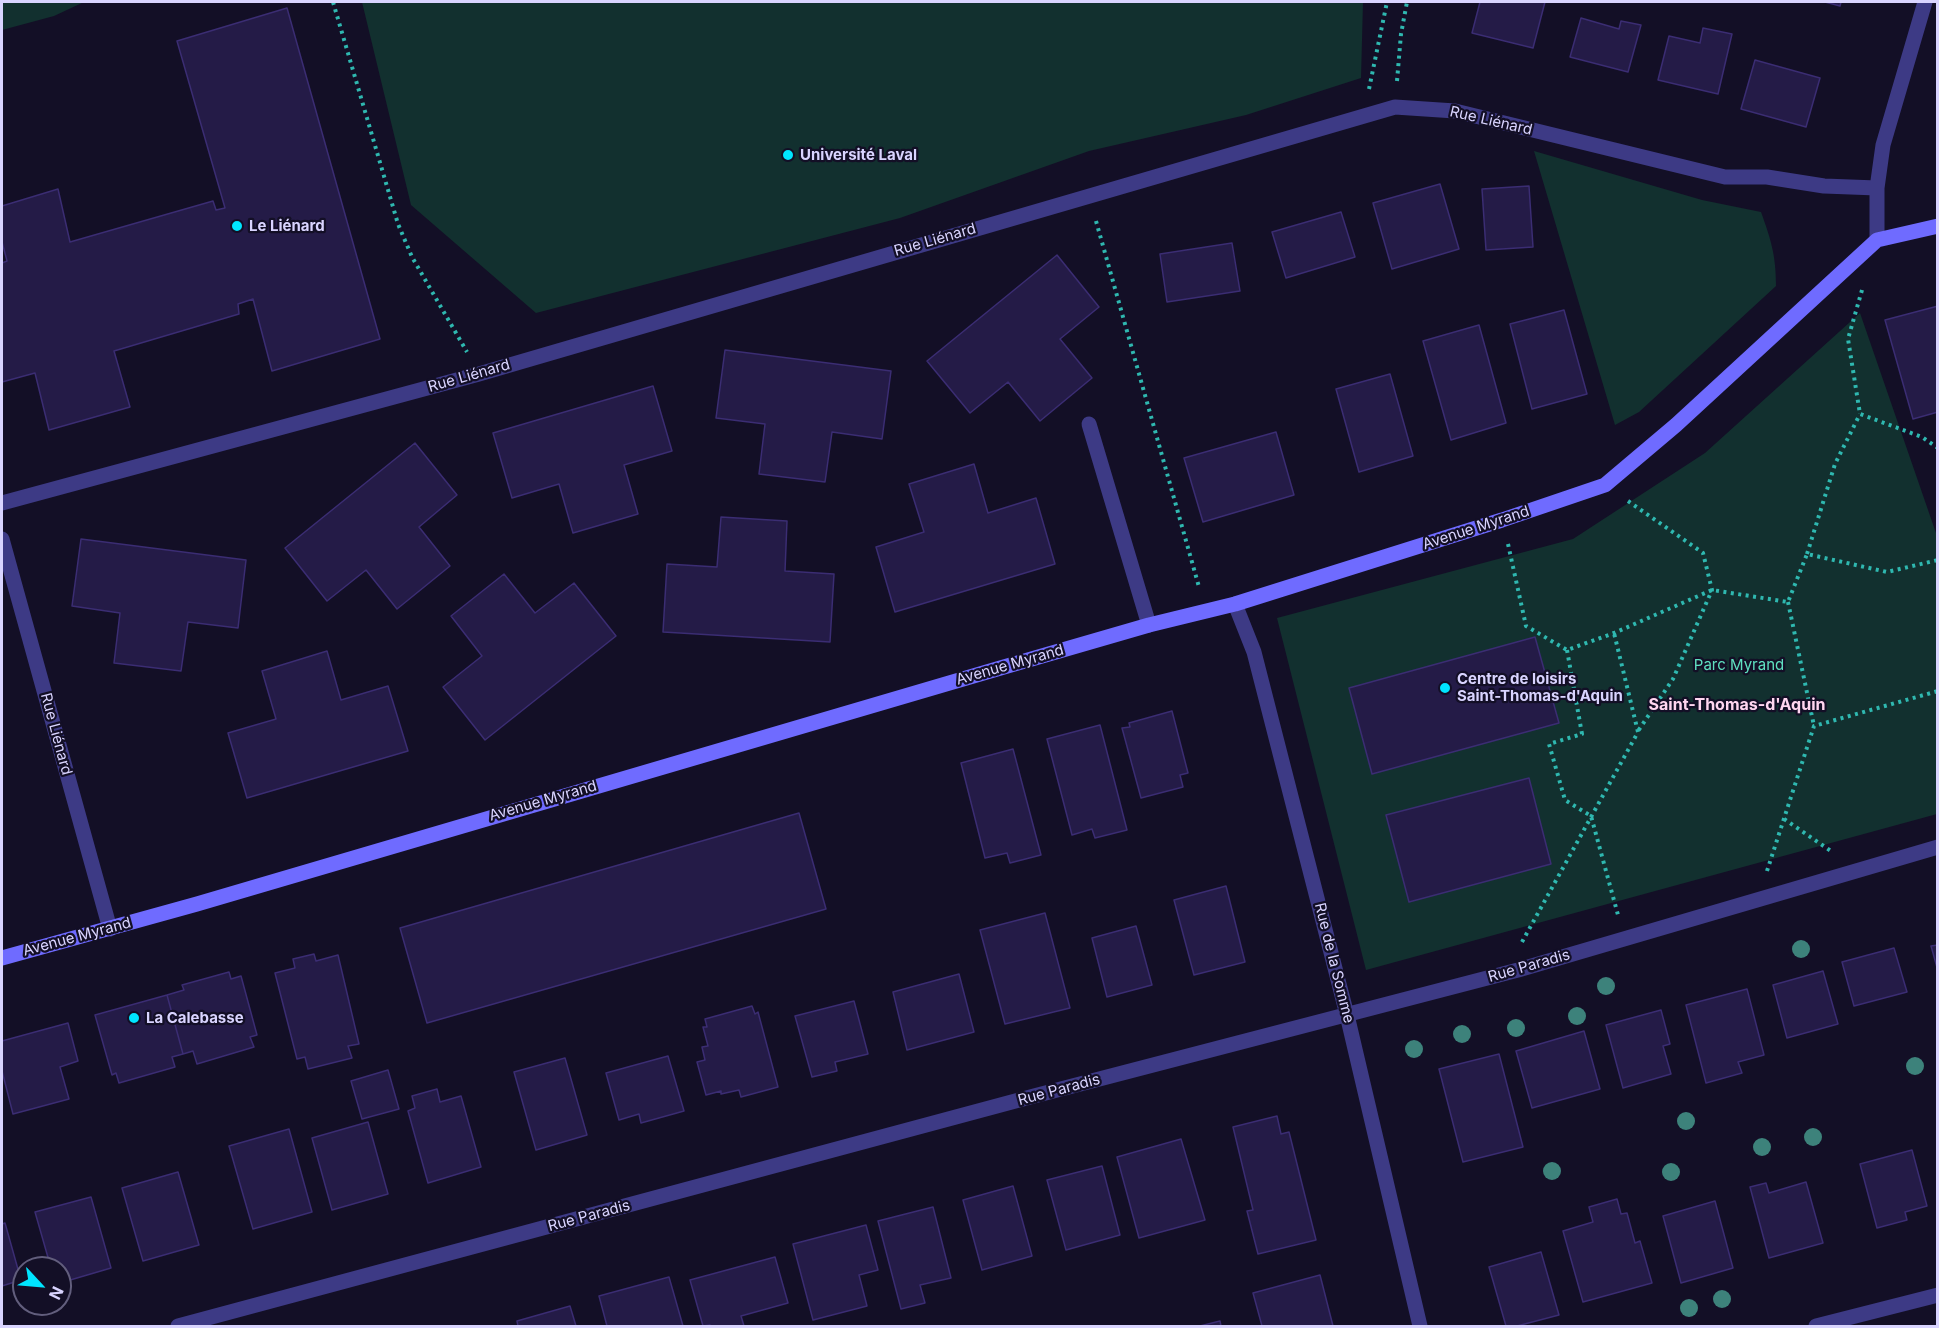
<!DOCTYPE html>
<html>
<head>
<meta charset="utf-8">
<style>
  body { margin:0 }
  #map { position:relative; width:1939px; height:1328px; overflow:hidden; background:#130f26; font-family:Inter,sans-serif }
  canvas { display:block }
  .frame { position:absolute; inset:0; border:3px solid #d9d4ff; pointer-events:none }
  .north { position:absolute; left:12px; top:1256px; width:60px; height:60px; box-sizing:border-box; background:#130f26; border:2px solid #625e7d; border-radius:50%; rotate:116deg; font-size:16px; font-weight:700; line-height:24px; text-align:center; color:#d9d4ff }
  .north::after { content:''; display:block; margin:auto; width:21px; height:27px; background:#00e5ff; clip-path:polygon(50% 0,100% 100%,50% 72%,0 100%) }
</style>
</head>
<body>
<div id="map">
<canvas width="1939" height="1328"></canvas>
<div class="frame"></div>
<div class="north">N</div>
</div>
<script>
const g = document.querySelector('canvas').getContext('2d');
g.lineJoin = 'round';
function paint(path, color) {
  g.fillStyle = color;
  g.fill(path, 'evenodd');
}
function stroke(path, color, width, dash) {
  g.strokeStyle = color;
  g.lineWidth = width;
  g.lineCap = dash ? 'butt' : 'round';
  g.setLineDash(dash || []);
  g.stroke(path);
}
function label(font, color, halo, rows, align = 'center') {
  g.font = font + ' Inter,sans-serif';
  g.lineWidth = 4.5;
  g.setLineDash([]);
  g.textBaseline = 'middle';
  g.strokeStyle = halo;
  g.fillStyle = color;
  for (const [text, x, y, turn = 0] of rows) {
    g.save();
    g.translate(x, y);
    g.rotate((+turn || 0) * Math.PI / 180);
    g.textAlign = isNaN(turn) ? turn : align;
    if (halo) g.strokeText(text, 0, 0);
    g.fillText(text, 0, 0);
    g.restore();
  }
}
paint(new Path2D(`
  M2,2H84L54,16L2,30Z
  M362,2H1363L1361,78L1246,115L1089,151L900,218L536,313L411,205Z
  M1534,151L1702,200L1761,212C1771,240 1776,255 1776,286L1639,412L1615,425Z
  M1860,313L1937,536V814L1366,970L1277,618L1573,539L1705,453Z`), '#12302f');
const building = new Path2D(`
  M1480,2H1545L1533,48L1472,33Z
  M1825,2H1841L1840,6Z
  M287,8L380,339L272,371L253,299L238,304L239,314L114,351L130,407L49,430L35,373L2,382V263L7,261L2,242V206L58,189L70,242L213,201L216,210L225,208L177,41Z
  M1581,18L1619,29L1621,21L1641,25L1628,72L1570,57Z
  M1703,28L1732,34L1718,94L1658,80L1669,36L1700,43Z
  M1755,60L1820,78L1806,127L1741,109Z
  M1440,184L1459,249L1392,269L1373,203Z
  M1529,186L1533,247L1486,250L1482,189Z
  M1341,212L1355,257L1286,278L1272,232Z
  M1232,243L1240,291L1167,302L1160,254Z
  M1057,255L1099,307L1060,339L1092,378L1040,421L1008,382L970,413L927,361Z
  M1938,306V412L1913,419L1885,320Z
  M1564,310L1587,394L1532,409L1510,324Z
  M1479,325L1506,423L1451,440L1423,341Z
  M725,350L891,371L882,439L832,432L825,482L759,474L765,424L716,418Z
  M1390,374L1413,456L1359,472L1336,389Z
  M653,386L672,451L624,465L638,514L573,533L559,484L512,498L493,433Z
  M1276,432L1294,495L1203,522L1184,458Z
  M415,443L457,495L419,527L450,566L397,609L366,570L327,601L285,548Z
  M974,464L988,513L1036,498L1055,564L895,612L876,547L924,532L909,484Z
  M721,517L787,521L785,571L834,574L830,642L663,632L667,564L717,567Z
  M81,539L246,560L238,628L188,622L181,671L114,663L120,613L72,606Z
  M504,574L535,613L574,583L616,636L485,740L443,687L482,656L451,616Z
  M1535,637L1559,723L1372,774L1349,688Z
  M327,651L341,700L388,686L408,751L247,798L228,733L276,719L262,671Z
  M1172,711L1188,773L1180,775L1183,787L1141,798L1122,728L1130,727L1129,723Z
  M1100,725L1127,830L1095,838L1092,829L1072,835L1047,739Z
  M1013,749L1041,855L1010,863L1007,853L985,858L961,763Z
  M1529,778L1551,864L1409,902L1386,815Z
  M799,813L826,909L427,1023L400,928Z
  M1226,886L1245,962L1194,975L1174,900Z
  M1045,913L1070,1008L1005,1024L980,930Z
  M1136,926L1152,985L1107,997L1092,938Z
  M1938,945V971L1931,946Z
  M1894,948L1907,992L1854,1006L1842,962Z
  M314,954L316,961L338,955L359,1044L348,1046L352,1058L308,1069L305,1057L297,1059L275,973L295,968L293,959Z
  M1823,971L1838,1024L1787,1038L1773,985Z
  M229,972L231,979L241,976L257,1035L250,1037L254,1047L197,1064L193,1051L183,1054L167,995L184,990L182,985Z
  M959,974L974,1032L907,1050L893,992Z
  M1747,989L1764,1055L1738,1062L1742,1073L1706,1083L1686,1005Z
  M167,995L183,1054L172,1057L175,1067L119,1083L116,1073L112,1075L95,1015Z
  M854,1001L868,1054L835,1062L837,1071L812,1077L795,1016Z
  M752,1006L755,1014L758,1012L778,1087L741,1097L739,1090L721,1094V1091L706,1095L697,1062L705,1060L702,1047L708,1046L703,1027H707L705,1019Z
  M1661,1010L1670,1044L1663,1046L1671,1074L1623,1088L1606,1025Z
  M68,1023L78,1061L60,1067L69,1099L13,1114L2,1071V1041Z
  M1584,1031L1600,1089L1532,1108L1516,1051Z
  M1499,1054L1523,1147L1463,1162L1439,1069Z
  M668,1056L684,1111L641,1123L639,1114L619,1120L606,1073Z
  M565,1058L587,1135L536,1150L514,1072Z
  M388,1070L399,1109L362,1119L351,1081Z
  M437,1089L440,1102L461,1096L481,1167L428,1183L408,1111L415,1108L412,1096Z
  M1277,1116L1281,1134L1289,1132L1316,1240L1258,1254L1247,1211L1253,1210L1233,1127Z
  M368,1122L388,1194L332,1210L312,1138Z
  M289,1129L312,1212L253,1229L229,1146Z
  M1181,1139L1205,1220L1139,1238L1117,1157Z
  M1912,1150L1927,1206L1905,1212L1907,1220L1877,1228L1860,1164Z
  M1102,1166L1120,1235L1066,1250L1047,1180Z
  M178,1172L199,1245L143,1261L122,1188Z
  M1806,1182L1823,1243L1769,1258L1750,1187L1766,1183L1769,1193Z
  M1013,1186L1032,1256L982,1270L963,1200Z
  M91,1197L111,1268L60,1283V1268H51L35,1212Z
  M1617,1199L1621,1214L1627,1213L1635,1243L1640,1241L1652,1283L1583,1302L1563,1231L1593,1222L1589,1207Z
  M1715,1201L1733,1268L1681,1283L1663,1216Z
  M933,1207L951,1278L920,1285L925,1303L901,1309L878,1221Z
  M5,1223L21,1280L2,1286V1224Z
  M866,1225L878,1270L859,1275L867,1306L813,1320L793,1244Z
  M1541,1252L1559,1315L1517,1326H1506L1489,1267Z
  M775,1257L788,1303L741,1316L744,1326H710V1325L703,1326L690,1280Z
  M1320,1275L1333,1326H1262L1253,1293Z
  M669,1277L683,1326H607L599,1296Z
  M570,1306L576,1326H518L517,1321Z
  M1220,1321L1221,1326H1200Z`);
paint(building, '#241b47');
stroke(building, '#3b2d73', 1.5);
stroke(new Path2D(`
  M333,2L398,224L412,257L467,352
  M1397,81L1401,34L1407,2
  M1369,89L1387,2
  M1096,221L1199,587
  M1862,290L1848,339L1860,414L1922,437L1938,448
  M1628,501L1703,553L1712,590L1673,679L1638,731
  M1508,544L1526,626L1567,650L1614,633L1712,590L1788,602L1807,554L1887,572L1938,560
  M1807,554L1835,464L1860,414
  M1788,602L1814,726
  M1567,650L1582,734L1549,744L1565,800L1591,816L1618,915
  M1784,819L1831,851
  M1767,871L1814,726L1938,691
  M1522,942L1638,732L1614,633`), '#2fb8b0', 4, [3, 4.5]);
stroke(new Path2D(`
  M1089,424L1149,625`), '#3d3a85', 15);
stroke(new Path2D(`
  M1877,240V188L1883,145L1925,2
  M2,503L479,374L1395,107L1455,111L1725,177H1767L1824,186L1877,188
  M2,539L110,929
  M1235,604L1254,652L1347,1015L1420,1326
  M178,1326L1034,1096L1518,970L1938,847
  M1816,1326L1938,1295`), '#3d3a85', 15);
stroke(new Path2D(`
  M2,958L197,904L997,669L1149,625L1235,604L1502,520L1605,485L1676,425L1877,240L1938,226`), '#6f6bff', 15);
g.fillStyle = '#3d827b';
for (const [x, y] of [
  [1801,949],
  [1606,986],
  [1577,1016],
  [1516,1028],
  [1462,1034],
  [1414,1049],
  [1915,1066],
  [1686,1121],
  [1813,1137],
  [1762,1147],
  [1552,1171],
  [1671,1172],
  [1722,1299],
  [1689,1308]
]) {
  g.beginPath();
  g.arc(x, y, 9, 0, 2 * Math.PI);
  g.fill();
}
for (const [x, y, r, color] of [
  [788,155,6,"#00e5ff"],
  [237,226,6,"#00e5ff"],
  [1445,688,6,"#00e5ff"],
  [134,1018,6,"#00e5ff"]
]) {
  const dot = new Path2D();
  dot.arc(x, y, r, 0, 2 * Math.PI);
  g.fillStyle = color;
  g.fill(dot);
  stroke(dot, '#130f26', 2);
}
label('15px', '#d9d4ff', '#130f26', [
  ["Rue Liénard",1491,121,13],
  ["Rue Liénard",935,240,-16],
  ["Rue Liénard",469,376,-16],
  ["Avenue Myrand",1476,528,-18],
  ["Avenue Myrand",1010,665,-16],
  ["Rue Liénard",56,734,75],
  ["Avenue Myrand",543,801,-16],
  ["Avenue Myrand",77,937,-15],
  ["Rue de la Somme",1334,963,76],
  ["Rue Paradis",1529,966,-16],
  ["Rue Paradis",1059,1090,-15],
  ["Rue Paradis",589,1216,-15]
]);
label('bold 15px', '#d9d4ff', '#130f26', [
  ["Université Laval",800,155],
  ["Le Liénard",249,226],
  ["Centre de loisirs",1457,679],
  ["Saint-Thomas-d'Aquin",1457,696],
  ["La Calebasse",146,1018]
], 'left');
label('15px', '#5fe0c0', '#130f26', [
  ["Parc Myrand",1739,665]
]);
label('bold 16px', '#ffd6f0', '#130f26', [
  ["Saint-Thomas-d'Aquin",1737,705]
]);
</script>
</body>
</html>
